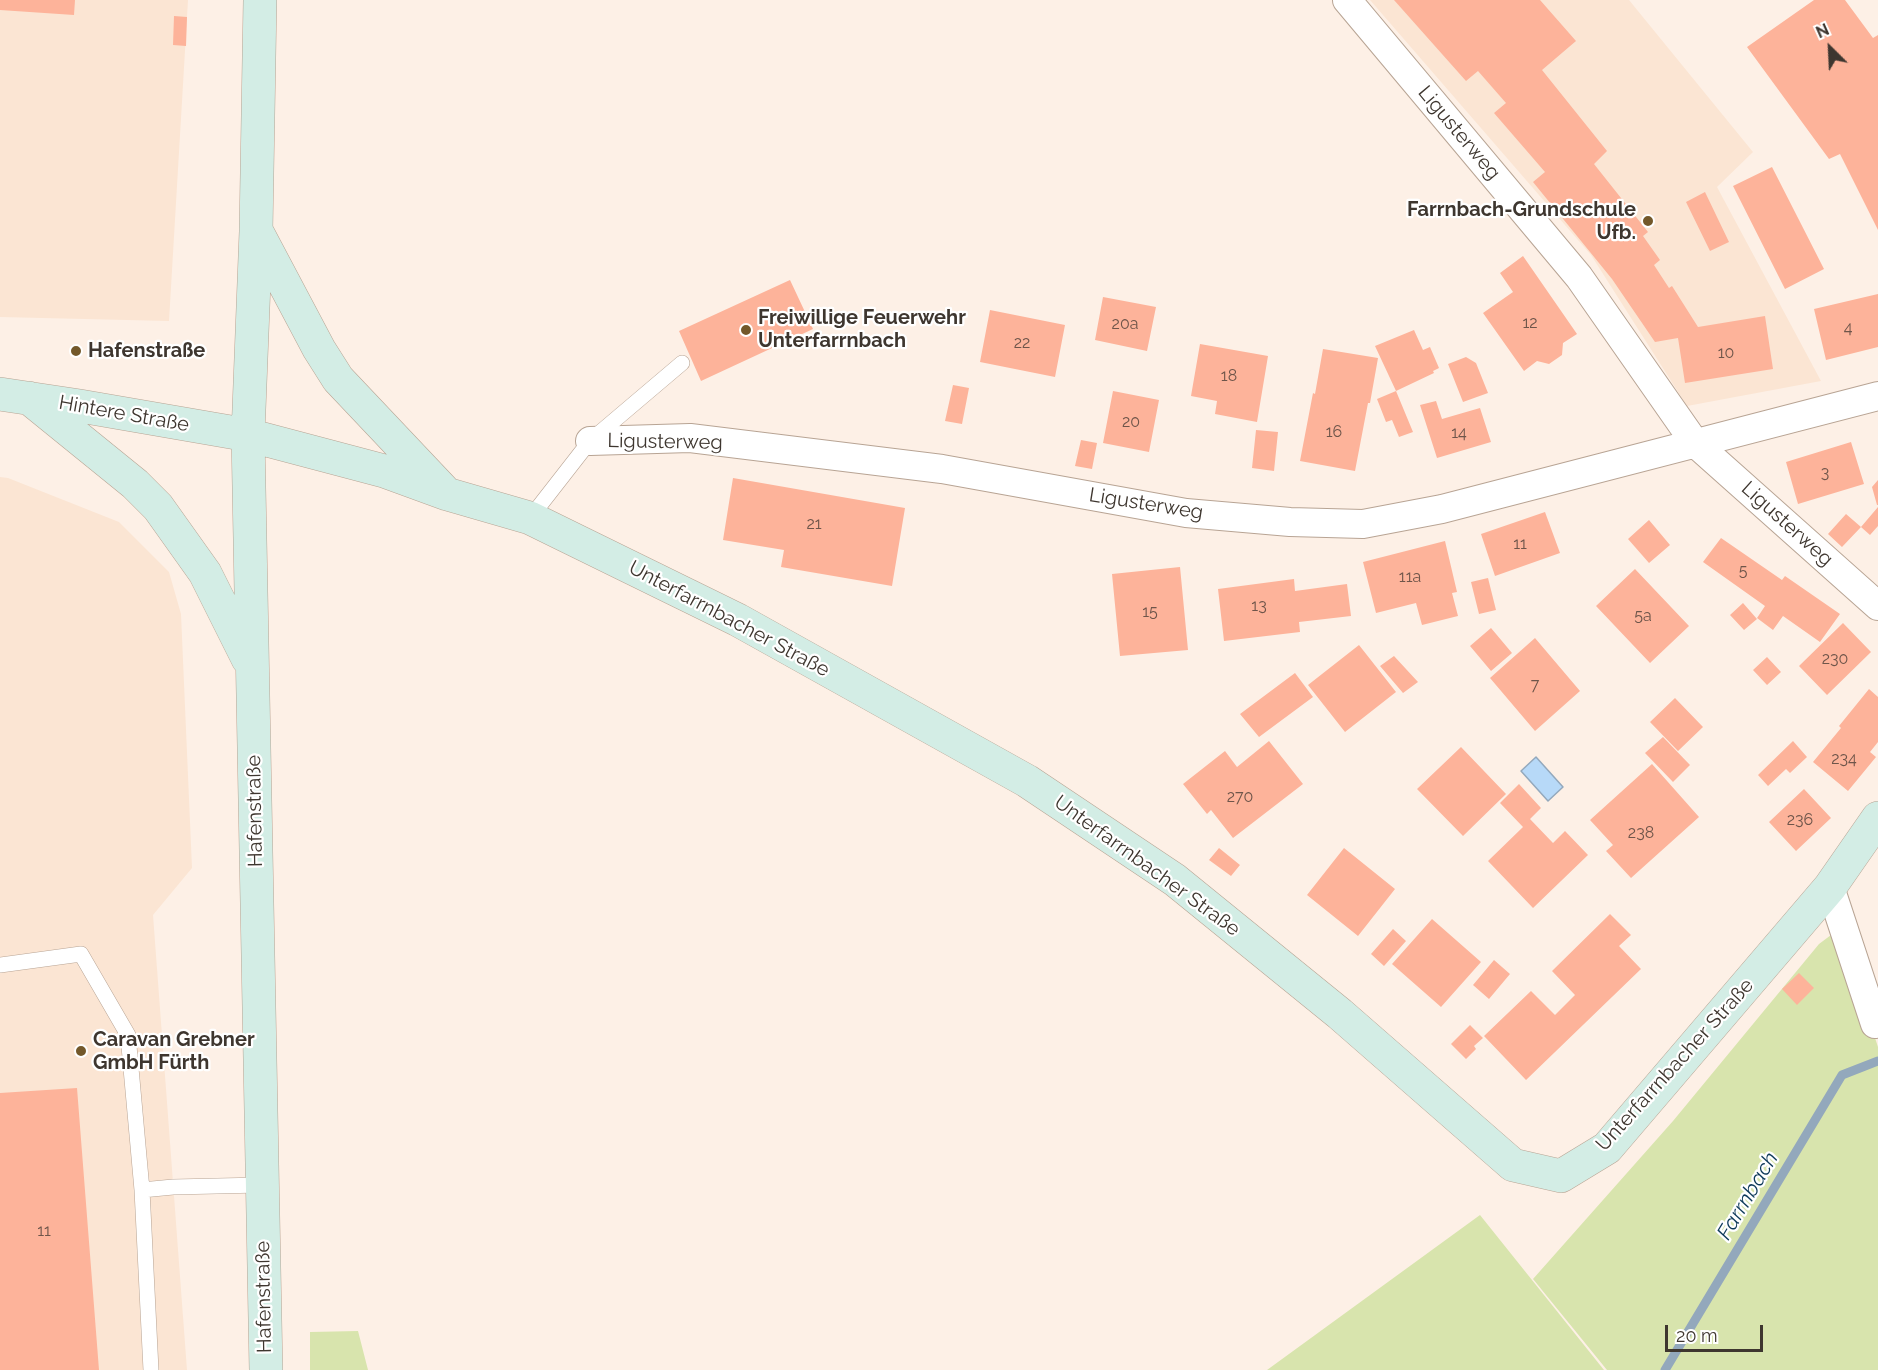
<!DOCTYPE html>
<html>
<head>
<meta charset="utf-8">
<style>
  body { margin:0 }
  #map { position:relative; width:1878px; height:1370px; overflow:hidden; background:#fdf0e6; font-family:Raleway,sans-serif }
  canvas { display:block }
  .north { position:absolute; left:1800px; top:18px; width:60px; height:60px; -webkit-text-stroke:4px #fff; paint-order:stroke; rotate:336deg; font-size:16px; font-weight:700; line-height:24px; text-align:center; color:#3e362f }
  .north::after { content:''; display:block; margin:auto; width:21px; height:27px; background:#3e362f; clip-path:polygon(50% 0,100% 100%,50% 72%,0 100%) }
  .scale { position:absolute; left:1665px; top:1325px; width:98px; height:27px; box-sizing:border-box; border:3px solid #3e362f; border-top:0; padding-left:8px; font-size:18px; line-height:21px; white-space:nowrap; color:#3e362f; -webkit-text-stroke:4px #fff; paint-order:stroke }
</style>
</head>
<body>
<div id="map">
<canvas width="1878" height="1370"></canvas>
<div class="north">N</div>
<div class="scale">20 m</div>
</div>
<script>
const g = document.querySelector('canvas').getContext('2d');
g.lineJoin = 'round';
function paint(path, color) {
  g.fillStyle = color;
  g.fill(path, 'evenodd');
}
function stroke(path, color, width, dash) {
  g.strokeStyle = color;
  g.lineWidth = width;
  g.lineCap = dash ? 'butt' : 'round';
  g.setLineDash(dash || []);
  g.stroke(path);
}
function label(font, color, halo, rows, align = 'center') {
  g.font = font + ' Raleway,sans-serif';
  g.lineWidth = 4.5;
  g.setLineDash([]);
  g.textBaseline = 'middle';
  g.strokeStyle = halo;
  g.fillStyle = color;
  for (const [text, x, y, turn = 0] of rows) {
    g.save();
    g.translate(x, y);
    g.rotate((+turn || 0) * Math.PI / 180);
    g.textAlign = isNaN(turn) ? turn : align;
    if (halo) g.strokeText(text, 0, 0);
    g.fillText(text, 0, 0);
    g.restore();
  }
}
paint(new Path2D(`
  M0,0H188L169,321L0,317Z
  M1370,0H1629L1753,152L1717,187L1821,381L1687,406L1591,255Z
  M0,477L8,478L119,522L169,572L181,614L192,868L153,915L187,1370H0Z`), '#fbe5d3');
paint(new Path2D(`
  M1839,929L1878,1047V1370H1607L1533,1279L1673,1121L1819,944Z
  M1480,1215L1604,1370H1267Z
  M358,1331L368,1370H310V1332Z`), '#d8e4ad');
const water = new Path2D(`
  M1536,757L1563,787L1548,801L1521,771Z`);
paint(water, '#b7d9f8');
stroke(water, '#93a8bc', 1.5);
stroke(new Path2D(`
  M1665,1370L1842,1075L1878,1061`), '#93a8bc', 9);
paint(new Path2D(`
  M0,0H75L74,15L0,10Z
  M1394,0H1540L1576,41L1542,70L1607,151L1594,164L1648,232L1643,236L1660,260L1654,265L1669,288L1672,286L1698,327L1765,316L1773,369L1685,383L1678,338L1655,342L1612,279L1533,182L1545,172L1494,113L1506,103L1478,71L1466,81Z
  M1814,0H1845L1873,38L1878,35V230L1840,154L1829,159L1747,47Z
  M174,16L187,17L186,46L173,45Z
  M1772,167L1824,269L1785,289L1733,186Z
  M1705,192L1729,242L1710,251L1686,202Z
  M1523,256L1577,334L1563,343L1562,355L1549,364L1537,361L1524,371L1483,313L1513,292L1500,273Z
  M790,280L813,329L701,381L679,331Z
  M1878,294V347L1826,360L1814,309Z
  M1103,297L1156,307L1147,351L1095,340Z
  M990,310L1065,325L1055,377L980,362Z
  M1414,330L1423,350L1430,347L1439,368L1433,371L1434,373L1396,391L1375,346Z
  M1200,344L1268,356L1257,422L1215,414L1217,401L1191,396Z
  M1323,349L1378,358L1370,403H1368L1355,471L1300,461L1313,393L1315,394Z
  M1466,357L1476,363L1488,393L1463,402L1448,364Z
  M953,385L969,388L962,424L945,421Z
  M1113,391L1159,400L1149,452L1103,443Z
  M1396,391L1413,432L1399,437L1392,420L1386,422L1377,399Z
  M1436,401L1442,419L1480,408L1491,442L1437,458L1420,405Z
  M1256,430L1278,432L1274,471L1252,468Z
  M1081,440L1097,443L1092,469L1075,466Z
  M1851,442L1864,484L1798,504L1786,462Z
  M733,478L905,508L892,586L781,567L784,550L723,540Z
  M1878,480V505H1877L1872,487Z
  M1878,507V526L1870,535L1861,527Z
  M1545,512L1560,553L1495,576L1481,534Z
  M1846,514L1861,527L1842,547L1828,534Z
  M1649,520L1670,545L1649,563L1628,539Z
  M1721,538L1782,580L1785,576L1840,614L1820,642L1783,616L1773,630L1757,618L1765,606L1703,562Z
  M1445,541L1457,592L1452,593L1458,616L1422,625L1416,603L1376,613L1363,562Z
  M1180,567L1188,650L1120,656L1112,574Z
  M1635,569L1689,626L1650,663L1596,606Z
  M1488,578L1496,610L1479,614L1471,582Z
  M1294,579L1295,591L1347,584L1351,616L1299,622L1300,632L1224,641L1218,589Z
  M1743,603L1757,619L1744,630L1730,615Z
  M1843,623L1871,652L1827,695L1799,666Z
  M1491,628L1512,653L1491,671L1470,646Z
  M1535,638L1580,691L1535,731L1490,678Z
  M1359,645L1396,692L1345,732L1308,685Z
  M1394,656L1418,682L1403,693L1380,666Z
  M1767,657L1781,672L1767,685L1753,670Z
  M1295,673L1313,697L1259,737L1240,714Z
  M1869,689L1878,697V742L1870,752L1876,757L1848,791L1813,762L1841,728L1839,726Z
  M1675,698L1703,727L1678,751L1650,722Z
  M1663,737L1690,765L1673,782L1645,753Z
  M1269,741L1303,784L1233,838L1211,810L1207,814L1183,784L1225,751L1237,767Z
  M1793,741L1807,757L1790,773L1786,769L1768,786L1758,775Z
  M1461,747L1506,794L1463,836L1417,789Z
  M1652,764L1699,817L1631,878L1606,851L1613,845L1590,820Z
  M1519,784L1541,808L1530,819L1553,843L1565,831L1588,855L1533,908L1488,861L1523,827L1500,803Z
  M1804,789L1831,818L1796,851L1769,822Z
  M1219,848L1240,865L1231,876L1209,860Z
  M1344,848L1395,889L1358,936L1307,895Z
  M1610,914L1631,935L1619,946L1641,969L1526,1080L1484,1036L1531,991L1555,1015L1575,995L1552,971Z
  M1432,919L1481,962L1441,1007L1392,964Z
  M1393,929L1406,941L1384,966L1371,954Z
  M1494,960L1510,974L1489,999L1473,985Z
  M1799,973L1814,988L1797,1005L1782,989Z
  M1470,1025L1483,1038L1474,1046L1476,1049L1466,1059L1451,1044Z
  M77,1088L99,1370H0V1093Z`), '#fdb39a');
const lane = new Path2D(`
  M530,518L590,441L682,363
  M0,965L81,954L128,1035L142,1190L151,1370
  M142,1190L173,1187L261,1185`);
const street = new Path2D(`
  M1347,0L1579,277L1695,443L1878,606
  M590,441L690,438L942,469L1186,513L1290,522L1363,524L1442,509L1878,396
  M1830,887L1875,1024`);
const secondary = new Path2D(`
  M260,0L256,231L248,435L266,1370
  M257,232L319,349L338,379L443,490
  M0,394L80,406L248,435L384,471L447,494L530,518L738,620L1027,781L1175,880L1340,1014L1513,1165L1561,1176L1607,1148L1830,887L1878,818
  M29,398L135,484L158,507L205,573L248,659`);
stroke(lane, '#b8a494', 16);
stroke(street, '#b8a494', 30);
stroke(secondary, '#b8a494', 34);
stroke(lane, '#fff', 15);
stroke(street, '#fff', 28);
stroke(secondary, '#d3ede5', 33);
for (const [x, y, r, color] of [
  [1648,221,6,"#73582a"],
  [746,330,6,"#73582a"],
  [76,351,6,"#73582a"],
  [81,1051,6,"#73582a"]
]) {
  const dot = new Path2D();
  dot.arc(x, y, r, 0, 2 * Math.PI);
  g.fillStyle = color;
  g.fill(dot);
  stroke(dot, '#fff', 2);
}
label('16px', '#6e554a', null, [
  ["12",1530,323],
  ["20a",1125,324],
  ["4",1848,328],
  ["22",1022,343],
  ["10",1726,353],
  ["18",1229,376],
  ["20",1131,422],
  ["16",1334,432],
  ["14",1459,433],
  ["3",1825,473],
  ["21",814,524],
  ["11",1520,544],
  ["5",1743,571],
  ["11a",1410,577],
  ["13",1259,606],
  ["15",1150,612],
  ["5a",1643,616],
  ["230",1835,659],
  ["7",1535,685],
  ["234",1844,759],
  ["270",1240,797],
  ["236",1800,820],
  ["238",1641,833],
  ["11",44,1231]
]);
label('20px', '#3e362f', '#fff', [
  ["Ligusterweg",1459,133,50],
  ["Hintere Straße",124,414,10],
  ["Ligusterweg",665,442,1],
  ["Ligusterweg",1146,504,9],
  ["Ligusterweg",1787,524,42],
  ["Unterfarrnbacher Straße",729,619,28],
  ["Hafenstraße",255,811,-91],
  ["Unterfarrnbacher Straße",1147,866,36],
  ["Unterfarrnbacher Straße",1675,1065,-48],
  ["Hafenstraße",264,1297,-91]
]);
label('bold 20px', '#3e362f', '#fff', [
  ["Farrnbach-Grundschule",1636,210,"right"],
  ["Ufb.",1636,233,"right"],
  ["Freiwillige Feuerwehr",758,318],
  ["Unterfarrnbach",758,341],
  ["Hafenstraße",88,351],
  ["Caravan Grebner",93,1040],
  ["GmbH Fürth",93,1063]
], 'left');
label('italic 21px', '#0d3959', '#fff', [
  ["Farrnbach",1748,1196,-59]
]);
</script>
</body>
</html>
